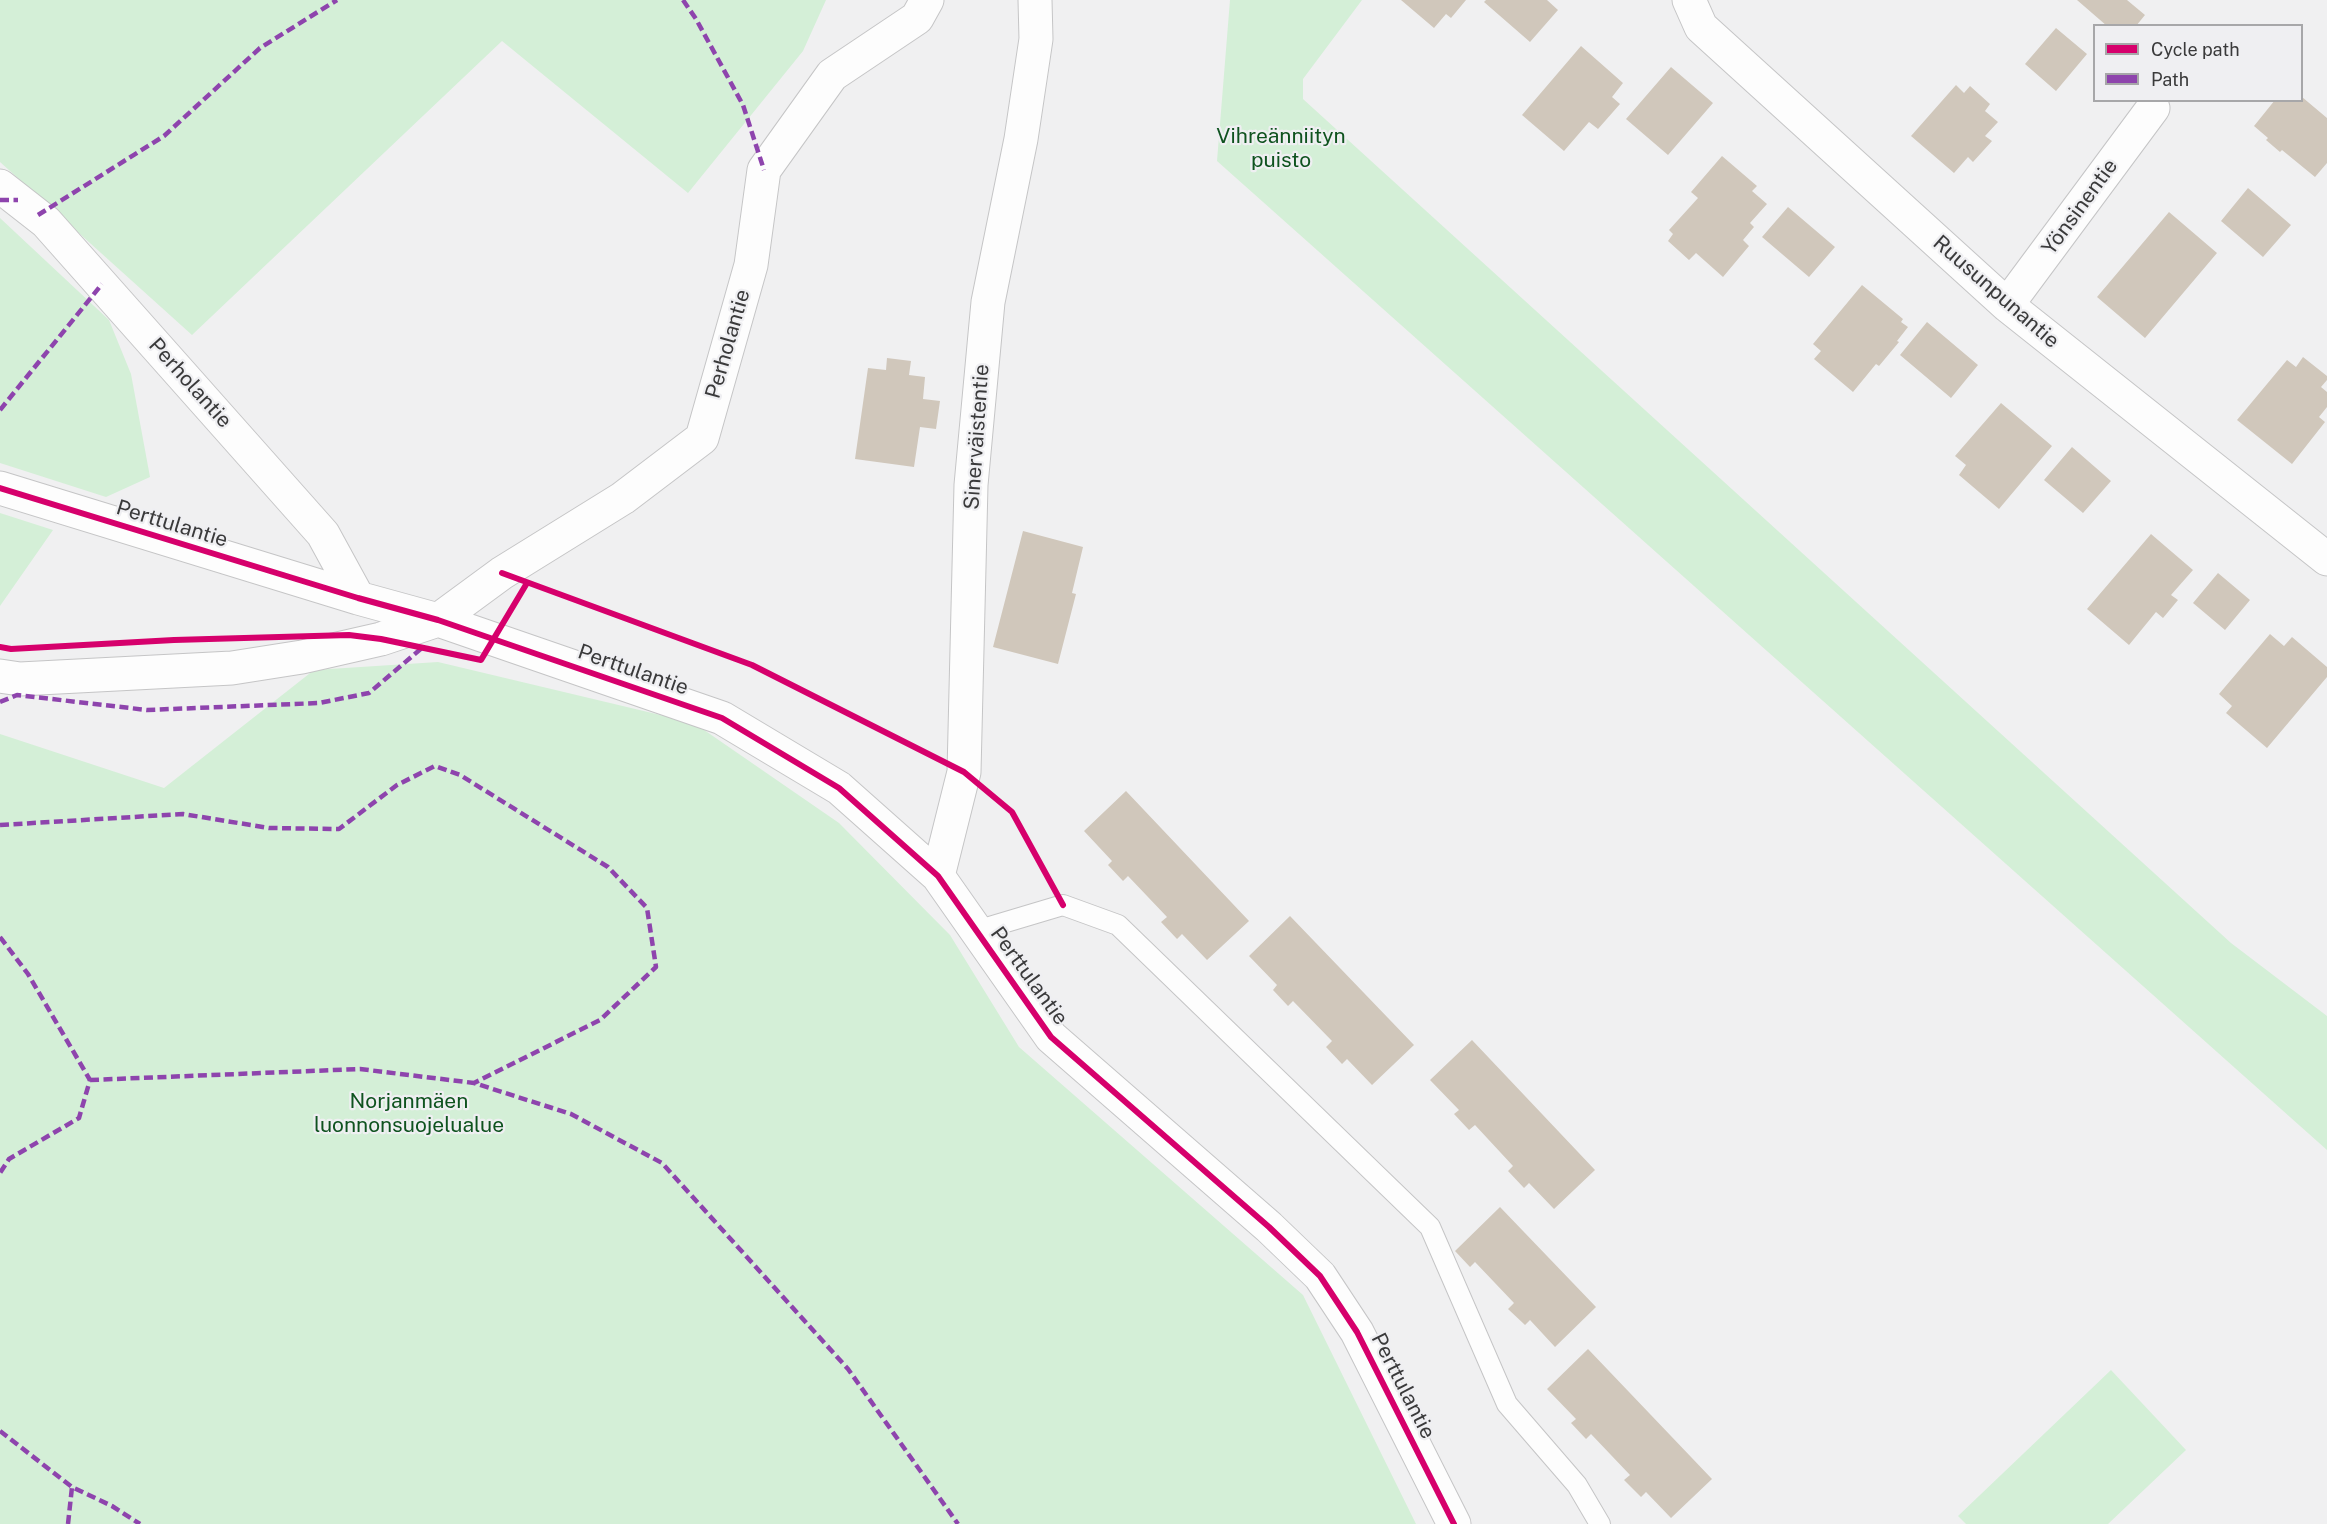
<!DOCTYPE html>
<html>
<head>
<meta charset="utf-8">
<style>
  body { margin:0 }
  #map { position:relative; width:2327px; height:1524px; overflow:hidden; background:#f0f0f1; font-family:"Public Sans",sans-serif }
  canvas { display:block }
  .legend { position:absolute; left:2093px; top:24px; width:210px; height:78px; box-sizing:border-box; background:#efeff2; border:2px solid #a7a7a9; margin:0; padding:8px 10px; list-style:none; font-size:18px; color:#3a3a3b }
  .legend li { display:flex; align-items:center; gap:12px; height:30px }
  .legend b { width:30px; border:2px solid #a7a7a9 }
</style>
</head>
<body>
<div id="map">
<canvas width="2327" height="1524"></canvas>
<ul class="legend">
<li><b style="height:8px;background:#d6006c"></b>Cycle path</li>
<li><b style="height:8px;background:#8e44ad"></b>Path</li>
</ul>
</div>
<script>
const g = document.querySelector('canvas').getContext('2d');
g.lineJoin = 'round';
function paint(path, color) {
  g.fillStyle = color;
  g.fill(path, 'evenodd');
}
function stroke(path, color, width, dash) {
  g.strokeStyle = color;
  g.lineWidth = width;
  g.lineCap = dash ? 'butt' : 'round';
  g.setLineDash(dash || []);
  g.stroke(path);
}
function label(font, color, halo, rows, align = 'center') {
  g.font = font + ' "Public Sans",sans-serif';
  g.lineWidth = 4.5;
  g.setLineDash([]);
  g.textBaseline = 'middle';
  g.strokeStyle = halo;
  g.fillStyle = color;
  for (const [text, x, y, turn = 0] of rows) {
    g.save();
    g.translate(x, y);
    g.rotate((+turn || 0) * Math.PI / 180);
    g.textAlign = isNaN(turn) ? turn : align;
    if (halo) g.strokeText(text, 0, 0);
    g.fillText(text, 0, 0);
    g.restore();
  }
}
paint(new Path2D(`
  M0,0H826L803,51L688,193L502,41L192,335L0,162Z
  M1230,0H1362L1303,79V99L2231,943L2327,1016V1150L1217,161Z
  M0,218L109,320L131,374L150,477L106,497L0,463Z
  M0,513L53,530L0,606Z
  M438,662L694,723L839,823L950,935L1019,1047L1303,1295L1416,1524H0V734L164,788L314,670Z
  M2111,1370L2186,1450L2108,1524H1966L1958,1516Z`), '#d4efd7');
paint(new Path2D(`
  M1401,0H1466L1451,18L1446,14L1434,28Z
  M1486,0H1547L1558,10L1530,42L1484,2Z
  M2077,0H2127L2145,15L2136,26H2107Z
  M2056,28L2087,54L2056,91L2025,64Z
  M1581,46L1623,83L1612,97L1620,104L1598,129L1589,122L1564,151L1522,115Z
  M1671,67L1713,103L1668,155L1626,119Z
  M1956,85L1964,93L1970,86L1990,104L1985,111L1998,122L1985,136L1992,141L1973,162L1968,157L1954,173L1911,136Z
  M2302,97L2327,118V163L2315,177L2282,150L2280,152L2266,140L2268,138L2254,126L2275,100H2302Z
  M1722,156L1757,186L1752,191L1767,204L1750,223L1754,227L1743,240L1749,246L1723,277L1696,253L1689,260L1668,241L1673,234L1669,230L1698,198L1691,192Z
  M2248,188L2291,225L2263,257L2221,221Z
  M1788,207L1835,247L1809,277L1762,237Z
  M2169,212L2217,253L2145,338L2097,297Z
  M1862,285L1903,319L1901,322L1908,327L1897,341L1899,342L1879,366L1876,364L1853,392L1814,359L1821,351L1813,344Z
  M1927,322L1978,365L1951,398L1900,355Z
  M2303,357L2327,376V380L2321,387L2327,392V407L2319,417L2325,422L2292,464L2237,420L2287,360L2296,367Z
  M887,358L911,361L909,375L925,377L923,399L940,401L936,429L920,427L914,467L855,459L868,368L886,370Z
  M2001,403L2052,446L1999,509L1959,475L1966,465L1955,456Z
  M2072,447L2111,481L2083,513L2044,480Z
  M1023,531L1083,547L1072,593L1076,594L1058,664L993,647Z
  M2151,534L2193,570L2171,595L2178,600L2163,618L2156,612L2129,645L2087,609Z
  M2218,573L2250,600L2225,630L2193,603Z
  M2270,634L2284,646L2292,637L2327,667V677L2267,748L2226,713L2232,706L2219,694Z
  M1126,791L1249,921L1207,960L1182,934L1177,939L1161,922L1167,917L1128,876L1123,881L1108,865L1112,861L1084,831Z
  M1290,916L1414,1045L1372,1085L1347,1059L1342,1064L1326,1047L1332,1041L1293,1001L1288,1006L1273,990L1277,985L1249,956Z
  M1472,1040L1595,1170L1554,1209L1529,1183L1524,1188L1508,1171L1513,1166L1475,1125L1469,1130L1454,1114L1459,1110L1430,1080Z
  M1500,1207L1596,1307L1555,1347L1530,1320L1525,1325L1508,1309L1514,1303L1475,1262L1470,1267L1455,1251Z
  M1588,1349L1712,1479L1671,1518L1646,1492L1641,1497L1624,1480L1630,1475L1591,1434L1586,1439L1571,1423L1576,1419L1547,1389Z`), '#d0c7bb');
const lane = new Path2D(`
  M976,931L1063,905L1118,925L1430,1227L1507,1404L1577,1485L1600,1524`);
const street = new Path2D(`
  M1689,0L1701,27L2007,305L2327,559
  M0,186L46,222L323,534L358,598
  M2007,305L2153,108
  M0,488L358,598L438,620L722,718L839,788L938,876L1051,1037L1269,1227L1320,1276L1357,1332L1454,1524
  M0,676L20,679L232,668L302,657L381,639L438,620L502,573L623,498L702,438L751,265L764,170L832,75L917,18L927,0
  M938,876L964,772L971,485L988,302L1021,139L1036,39L1035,0`);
stroke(lane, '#c5c5c6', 22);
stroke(street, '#c5c5c6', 35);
stroke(lane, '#fdfdfd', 20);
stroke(street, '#fdfdfd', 33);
stroke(new Path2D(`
  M683,0L696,19L743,105L764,170
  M0,200H18
  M38,215L164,136L260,48L337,0
  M0,410L102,284
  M0,702L17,695L147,710L319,703L369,693L423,647
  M0,825L183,814L269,828L339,829L397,785L435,766L460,775L608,867L647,908L656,967L600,1020L474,1083
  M0,937L28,974L90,1080L79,1118L9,1159L0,1173
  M90,1080L360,1069L474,1083L571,1114L662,1163L848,1369L958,1524
  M0,1431L72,1487L112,1506L140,1524
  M68,1524L72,1487`), '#8e44ad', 4.5, [9, 4.5]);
stroke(new Path2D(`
  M0,488L358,598L438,620L722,718L839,788L938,876L1051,1037L1269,1227L1320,1276L1357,1332L1454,1524
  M502,573L752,665L964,772L1012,812L1063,905
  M0,647L11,649L174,640L349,635L381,639L481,660L527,583`), '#d6006c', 6);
label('21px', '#0f531f', '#efeff2', [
  ["Vihreänniityn",1281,137],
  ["puisto",1281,161],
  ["Norjanmäen",409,1102],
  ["luonnonsuojelualue",409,1126]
]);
label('21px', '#3a3a3b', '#efeff2', [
  ["Yönsinentie",2080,207,-54],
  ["Ruusunpunantie",1996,292,41],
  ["Perholantie",728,344,-74],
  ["Perholantie",190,383,48],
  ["Sinerväistentie",977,437,-86],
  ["Perttulantie",172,524,17],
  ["Perttulantie",633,670,19],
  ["Perttulantie",1029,976,54],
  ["Perttulantie",1403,1386,63]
]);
</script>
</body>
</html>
